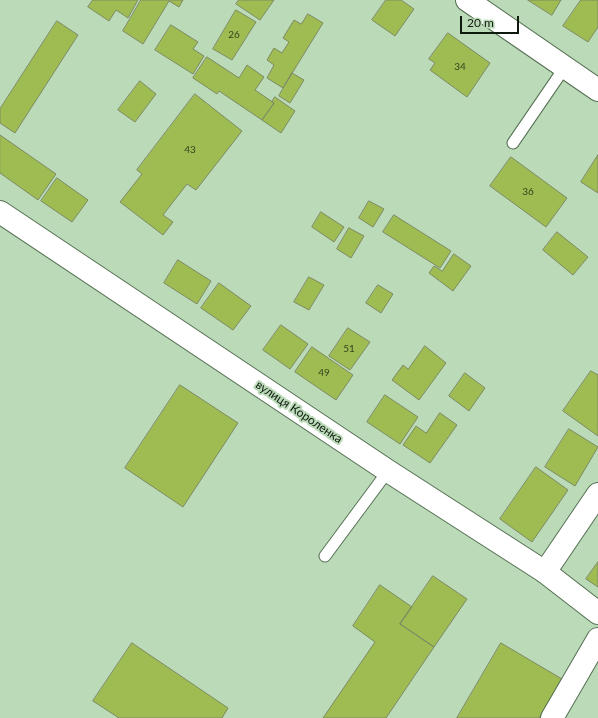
<!DOCTYPE html>
<html>
<head>
<meta charset="utf-8">
<style>
  body { margin:0 }
  #map { position:relative; width:598px; height:718px; overflow:hidden; background:#bbdab8; font-family:Lato,sans-serif }
  canvas { display:block }
  .scale { position:absolute; left:460px; top:16px; width:59px; height:18px; box-sizing:border-box; border:2px solid #0f1a0e; border-top:0; padding-left:5px; font-size:12px; line-height:14px; white-space:nowrap; color:#0f1a0e; -webkit-text-stroke:3px #bbdab8; paint-order:stroke }
</style>
</head>
<body>
<div id="map">
<canvas width="598" height="718"></canvas>
<div class="scale">20 m</div>
</div>
<script>
const g = document.querySelector('canvas').getContext('2d');
g.lineJoin = 'round';
function paint(path, color) {
  g.fillStyle = color;
  g.fill(path, 'evenodd');
}
function stroke(path, color, width, dash) {
  g.strokeStyle = color;
  g.lineWidth = width;
  g.lineCap = dash ? 'butt' : 'round';
  g.setLineDash(dash || []);
  g.stroke(path);
}
function label(font, color, halo, rows, align = 'center') {
  g.font = font + ' Lato,sans-serif';
  g.lineWidth = 4;
  g.setLineDash([]);
  g.textBaseline = 'middle';
  g.strokeStyle = halo;
  g.fillStyle = color;
  for (const [text, x, y, turn = 0] of rows) {
    g.save();
    g.translate(x, y);
    g.rotate((+turn || 0) * Math.PI / 180);
    g.textAlign = isNaN(turn) ? turn : align;
    if (halo) g.strokeText(text, 0, 0);
    g.fillText(text, 0, 0);
    g.restore();
  }
}
const building = new Path2D(`
  M93,0H138L128,18L116,10L109,21L88,7Z
  M141,0H183L179,7L169,1L143,44L123,31Z
  M239,0H274L260,20L236,4Z
  M386,0H401L414,9L395,36L372,20Z
  M528,0H561L552,15Z
  M581,0H598V27L588,42L563,26Z
  M236,10L256,22L232,60L213,49Z
  M308,14L323,23L283,88L267,78L274,65L267,60L274,48L282,53L289,42L283,38L294,20L301,24Z
  M57,21L78,35L15,133L0,123V109Z
  M171,25L198,42L193,49L204,56L193,74L155,50Z
  M448,33L490,63L467,97L430,70L435,63L429,59Z
  M207,57L239,78L247,65L264,77L255,90L274,103L262,120L219,91L217,94L193,78Z
  M292,73L304,80L290,103L279,96Z
  M140,81L156,94L135,122L118,110Z
  M195,94L242,131L196,190L187,184L163,215L173,222L163,235L120,202L142,174L137,170Z
  M275,97L295,111L281,133L262,120L274,103L272,102Z
  M0,135L56,174L38,200L0,173Z
  M598,155V193L581,182Z
  M511,157L567,198L546,227L490,186Z
  M57,178L88,200L72,222L41,201Z
  M369,201L384,209L373,227L359,218Z
  M321,212L344,227L334,242L312,227Z
  M394,215L451,251L440,268L383,232Z
  M349,228L364,236L351,258L337,249Z
  M557,232L588,257L573,275L543,250Z
  M454,254L471,266L453,291L429,273L434,266L442,271Z
  M178,260L211,281L197,304L164,283Z
  M309,277L324,285L309,310L294,302Z
  M219,283L251,306L233,330L201,308Z
  M378,285L393,294L381,313L366,303Z
  M281,325L308,344L290,369L263,350Z
  M348,328L370,342L350,370L329,356Z
  M425,346L446,363L419,400L392,380L403,365L408,369Z
  M312,347L353,375L336,400L295,372Z
  M591,371L598,375V436L563,411Z
  M465,373L485,388L469,411L449,396Z
  M180,385L238,423L183,507L125,468Z
  M385,395L418,417L400,444L367,422Z
  M440,413L457,425L430,463L403,445L416,426L426,433Z
  M569,429L598,447L575,486L545,467Z
  M536,467L568,490L532,542L500,519Z
  M598,562V587L586,579Z
  M433,576L467,599L434,647L400,624Z
  M380,585L412,607L400,624L434,647L386,718H323L375,642L353,626Z
  M132,643L228,708L222,718H119L93,701Z
  M501,643L562,679L539,718H457Z`);
paint(building, '#9ebc51');
stroke(building, '#7d8964', 1);
const service = new Path2D(`
  M513,143L565,67
  M325,556L388,471`);
const minor = new Path2D(`
  M467,0L598,90
  M545,572L598,494
  M552,718L598,639`);
const tertiary = new Path2D(`
  M0,212L388,471L545,572L598,613`);
stroke(service, '#546f52', 13);
stroke(minor, '#546f52', 24);
stroke(tertiary, '#546f52', 24);
stroke(service, '#fff', 11);
stroke(minor, '#fff', 22);
stroke(tertiary, '#fff', 22);
label('10px', '#33421f', null, [
  ["26",234,35],
  ["34",460,67],
  ["43",190,150],
  ["36",528,192],
  ["51",349,349],
  ["49",324,373]
]);
label('12px', '#0f1a0e', '#bbdab8', [
  ["вулиця Короленка",299,412,34]
]);
</script>
</body>
</html>
